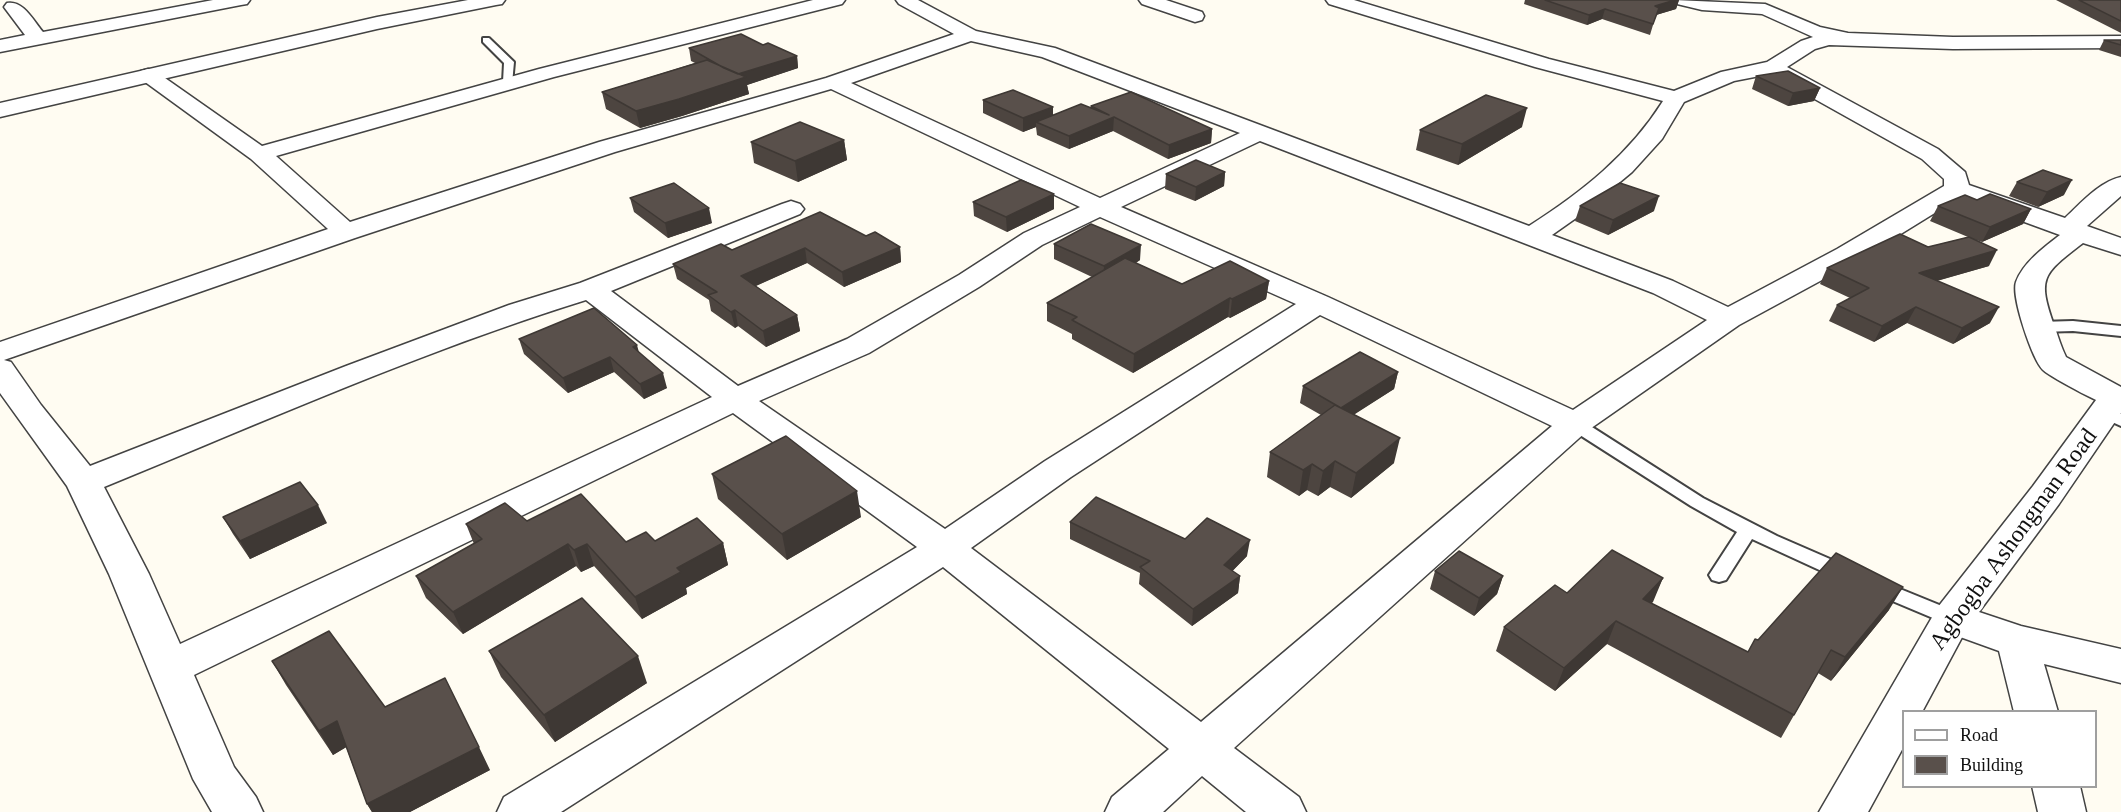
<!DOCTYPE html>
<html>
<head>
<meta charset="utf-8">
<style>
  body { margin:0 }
  #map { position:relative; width:2121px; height:812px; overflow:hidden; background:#fffcf2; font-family:Georgia,serif }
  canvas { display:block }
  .legend { position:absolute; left:1902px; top:710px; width:195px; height:78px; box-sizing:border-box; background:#fff; border:2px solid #9f9f9f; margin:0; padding:8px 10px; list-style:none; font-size:18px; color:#101010 }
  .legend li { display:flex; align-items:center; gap:12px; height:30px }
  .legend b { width:30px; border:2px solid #9f9f9f }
</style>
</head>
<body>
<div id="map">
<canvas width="2121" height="812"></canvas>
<ul class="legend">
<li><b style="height:8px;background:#fff"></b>Road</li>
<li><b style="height:16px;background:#59504b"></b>Building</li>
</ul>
</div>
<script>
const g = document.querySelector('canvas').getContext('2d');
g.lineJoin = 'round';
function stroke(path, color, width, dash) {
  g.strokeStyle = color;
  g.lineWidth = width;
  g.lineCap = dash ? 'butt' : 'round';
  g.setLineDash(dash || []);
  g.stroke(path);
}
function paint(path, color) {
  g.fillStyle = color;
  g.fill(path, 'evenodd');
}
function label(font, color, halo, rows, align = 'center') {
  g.font = font + ' Georgia,serif';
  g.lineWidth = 6;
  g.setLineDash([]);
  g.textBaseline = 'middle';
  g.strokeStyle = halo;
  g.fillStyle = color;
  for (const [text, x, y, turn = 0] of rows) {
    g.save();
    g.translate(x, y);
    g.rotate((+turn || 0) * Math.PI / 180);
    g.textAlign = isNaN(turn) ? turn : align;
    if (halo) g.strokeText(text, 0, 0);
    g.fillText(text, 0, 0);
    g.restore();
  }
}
const service = new Path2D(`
  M483,38H489L514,62L512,84L503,82L504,63L483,42Z
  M2073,321L2121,326V336L2073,331L2040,332L2032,327L2040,322Z
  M2105,407L2121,414V426L2099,416L2097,412Z
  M1575,419L1581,420L1703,498L1777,536L1853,569L1856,574L1853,579L1846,581L1839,579L1752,539L1726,580L1719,582L1712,580L1709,575L1737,532L1691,506L1569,428L1567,424L1569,420Z
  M1878,580L1959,613L1962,618L1959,623L1952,626L1871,592L1868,587L1871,582Z`);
const minor = new Path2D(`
  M213,0H250L247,4L241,5L0,52V40L25,35L4,7L7,3C23,0 33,20 43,32Z
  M813,0H845L842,4L554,77L276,156L350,222L599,142L826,78L954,34L899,4L896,0H918L976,31L1055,48L1529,226C1582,192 1629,155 1663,101L1535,67L1329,4L1326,0H1354L1549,59L1674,91L1721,72L1767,62L1801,41L1813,37L1762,14L1702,10L1677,4L1674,0L1765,4L1820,27L1848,33L1953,37L2121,36V48L1953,49L1829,45L1815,49L1787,67L1938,149L1965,172L1969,185L2065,218C2081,203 2099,182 2121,177V196L2087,226L2121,238V255L2083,243C2043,274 2037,277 2054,325C2058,336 2061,347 2066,357L2121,387V410C2109,408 2053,379 2043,370C2032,359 2011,296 2016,282C2023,263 2044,247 2060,235L1959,198L1857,261L1739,325L1587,431L1234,748L1299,797L1306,812H1246L1202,776L1163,812H1105L1112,797L1169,749L943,567L561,812H497L504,797L917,547L733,413L194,675L234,767L256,797L263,812H212L193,779L109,574L67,486L0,393V342L328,229L251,159L141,79L138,75L141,71L148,69L155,71L262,146L539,69ZM971,41L1042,57L1240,133L1100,198L851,83ZM1770,74L1922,159L1944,179V186L1837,249L1728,307L1673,281L1552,235L1579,216L1632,172L1662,139L1684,102L1734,81ZM831,89L1080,207L1024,233L959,275L847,339L738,386L611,291L800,214L804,209L800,204L791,201L782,204L580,283L509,305L346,366L90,466L41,405L11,362L4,360L355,238L615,152ZM1260,141L1653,293L1707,320L1573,410L1328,297L1121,207ZM1100,217L1296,304L1045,461L945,529L759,401L869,353L979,287L1042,245ZM586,300L712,397L180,644L149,574L104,487C263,422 422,351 586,300ZM1320,315L1552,426L1201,722L971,548L1071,477Z
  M1139,0H1166L1202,12L1204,16L1202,20L1195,22L1142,4Z
  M1952,603L2021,626L2121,649V683L2044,664L2058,712H2014L1999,651L1938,629L1932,618L1938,607Z
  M2032,786H2080L2086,812H2038Z`);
const tertiary = new Path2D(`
  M468,0H505L502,4L496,5L377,29L0,117V103L377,17Z
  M2121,389V413L2059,504L1967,628L1922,712H1904V746L1868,812H1819L1938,607L2033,486L2096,400L2109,392Z`);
stroke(service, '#434343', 4);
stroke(minor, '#434343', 3);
stroke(tertiary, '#434343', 3);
paint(service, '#fff');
paint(minor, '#fff');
paint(tertiary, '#fff');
paint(new Path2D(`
  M1525,0H1679L1676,9L1656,15L1650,35L1602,19L1587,25L1524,4Z
  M2056,0H2121V33Z
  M2104,40H2121V57L2099,50Z
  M763,45L797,56L798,68L747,85L749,94L682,116L640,128L606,109L602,92L695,63L691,61L689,48Z
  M1756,76L1820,88L1814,101L1788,106L1752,89Z
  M983,100L1053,115L1091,108V106L1212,129L1211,143L1168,159L1113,131L1069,149L1037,135L1036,127L1023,132L983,113Z
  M1522,127L1458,165L1416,150L1420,130Z
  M844,140L847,160L798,182L754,163L751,142Z
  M1225,172L1224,186L1195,201L1165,189L1166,174Z
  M2017,182L2064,195L2038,207L2009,196Z
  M630,198L712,223L668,238L634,212Z
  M1977,200L2031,209L2023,224L1982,242L1973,239L1989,266L1937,281L1990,323L1953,344L1907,323L1874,342L1829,321L1837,305L1850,298L1820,284L1827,268L1928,247L1968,237L1930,221L1938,206Z
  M973,202L1054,209L1007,232L974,216Z
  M1580,206L1654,211L1608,235L1575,221Z
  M866,236L900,247L901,262L844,287L807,263L756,286L797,315L800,331L766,347L738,326L735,328L711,311L709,300L677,279L673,264Z
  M1054,244L1140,260L1136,263L1182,284L1269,281L1266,299L1230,318L1228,317L1133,373L1072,339V334L1047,321V303L1092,277L1054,259Z
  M519,339L639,353L667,388L644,399L614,372L568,393L524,354Z
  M1398,372L1394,389L1354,414L1394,463L1351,498L1330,487L1318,496L1307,490L1299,496L1267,477L1270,452L1321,415L1300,403L1303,386Z
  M712,474L861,517L787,560L718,499Z
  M223,517L327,523L250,559L233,534Z
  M527,521L626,542L655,541L723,543L728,565L686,588L687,594L642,619L594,566L581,572L576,566L463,634L426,598L416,576L474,544L466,524Z
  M1070,522L1247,556L1232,571L1240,576L1238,593L1192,626L1139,584L1140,573L1070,539Z
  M1435,571L1503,576L1497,594L1474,616L1430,589Z
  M1663,578L1651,603L1748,652L1758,640L1889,610L1831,681L1818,673L1781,738L1607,644L1555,691L1496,651L1504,627L1567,593Z
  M489,651L647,683L555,742L501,677Z
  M272,661L385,707L490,770L410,812H372L367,804L346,747L333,755L286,685Z`), '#4d4540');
paint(new Path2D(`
  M1675,0H1679L1676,9L1656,15L1650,35L1656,15L1655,6Z
  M1605,9L1602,19L1587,25L1589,15Z
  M797,56L798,68L747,85L749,94L682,116L640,128L636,111L737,74Z
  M1820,88L1814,101L1788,106L1793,93Z
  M1053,107V121L1036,122V127L1023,132V118Z
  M1527,108L1522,127L1458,165L1462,144Z
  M1114,117L1113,131L1069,149V136Z
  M1212,129L1211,143L1168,159L1169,145Z
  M844,140L847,160L798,182L795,161Z
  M1225,172L1224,186L1195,201L1196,187Z
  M2072,180L2064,195L2038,207L2047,192Z
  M1054,194V209L1007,232L1006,217Z
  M1659,196L1654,211L1608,235L1613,220Z
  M709,208L712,223L668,238L665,223Z
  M2031,209L2023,224L1982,242L1990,227Z
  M1141,245L1140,260L1103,282L1104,266Z
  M900,247L901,262L844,287L842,272Z
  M805,248L807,263L744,291L741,276Z
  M1997,250L1989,266L1911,288L1919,273Z
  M1269,281L1266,299L1230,318L1232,299Z
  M1230,298L1228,317L1133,373L1134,354Z
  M1916,307L1907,323L1874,342L1882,326Z
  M1999,307L1990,323L1953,344L1962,328Z
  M735,310L738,326L735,328L731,312Z
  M797,315L800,331L766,347L763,331Z
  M637,345L641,360L633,347Z
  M610,357L614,372L568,393L563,378Z
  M1398,372L1394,389L1338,425L1341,408Z
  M663,373L667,388L644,399L640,384Z
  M1400,438L1394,463L1351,498L1356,473Z
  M1335,461L1330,487L1318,496L1323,471Z
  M1312,464L1307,490L1299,496L1303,470Z
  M857,491L861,517L787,560L782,534Z
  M318,505L327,523L250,559L240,541Z
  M1250,540L1247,556L1222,582L1224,565Z
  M723,543L728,565L686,588L687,594L642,619L635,597L677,568Z
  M568,544L576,566L463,634L453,612Z
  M587,544L594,566L581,572L574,550Z
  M1240,576L1238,593L1192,626L1193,609Z
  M1503,576L1497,594L1474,616L1479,598Z
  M1663,578L1653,602L1633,622L1643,599Z
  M1903,587L1889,610L1831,681L1845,657Z
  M1616,621L1607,644L1555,691L1564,668Z
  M638,656L647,683L555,742L544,715Z
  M337,721L350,745L333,755L319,731Z
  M479,747L490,770L410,812H372L367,804Z`), '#3e3834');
const building = new Path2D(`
  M1545,0H1675L1655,6L1659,8L1653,24L1605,9L1589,15Z
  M2079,0H2121V21Z
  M741,34L763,45L768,43L797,56L738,74L724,68L689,48Z
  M2104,40H2121V45Z
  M707,60L746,77L679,99L636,111L602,92Z
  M1788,71L1820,88L1793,93L1756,76Z
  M1013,90L1053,107L1023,118L983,100Z
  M1131,92L1212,129L1169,145L1114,117L1069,136L1036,122L1081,104L1109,115L1091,106Z
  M1486,95L1527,108L1462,144L1420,130Z
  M800,122L844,140L795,161L751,142Z
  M1196,160L1225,172L1196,187L1166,174Z
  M2043,170L2072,180L2047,192L2017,182Z
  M1021,180L1054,194L1006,217L973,202Z
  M674,183L709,208L665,223L630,198Z
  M1620,183L1659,196L1613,220L1580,206Z
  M1990,194L2031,209L1990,227L1938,206L1965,195L1977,200Z
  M820,212L866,236L875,232L900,247L842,272L805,248L741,276L797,315L763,331L735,310L731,312L708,295L717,292L673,264L721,244L732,250Z
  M1091,224L1141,245L1104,266L1054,244Z
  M1900,234L1928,247L1969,237L1997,250L1919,273L1999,307L1962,328L1916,307L1882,326L1837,305L1869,288L1827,268Z
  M1125,258L1182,284L1230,261L1269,281L1232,299L1230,298L1134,354L1072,320L1077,317L1047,303Z
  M594,308L637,345L633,347L663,373L640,384L610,357L563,378L519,339Z
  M1360,352L1398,372L1341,408L1303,386Z
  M1335,405L1400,438L1356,473L1335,461L1323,471L1312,464L1303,470L1270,452Z
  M786,436L857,491L782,534L712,474Z
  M300,482L318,505L240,541L223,517Z
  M581,494L626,542L646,532L655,541L697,518L723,543L677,568L681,572L635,597L587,544L574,550L568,544L453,612L416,576L482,539L466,524L505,503L527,521Z
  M1096,497L1185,539L1207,518L1250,540L1224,565L1240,576L1193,609L1140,567L1150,561L1070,522Z
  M1612,550L1663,578L1643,599L1748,652L1755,639L1758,640L1836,553L1903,587L1845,657L1831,650L1794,715L1616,621L1564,668L1504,627L1555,585L1567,593Z
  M1459,551L1503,576L1479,598L1435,571Z
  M582,598L638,656L544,715L489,651Z
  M329,631L385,707L445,678L479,747L367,804L337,721L319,731L272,661Z`);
paint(building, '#59504b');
stroke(building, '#3e3834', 1.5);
label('24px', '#101010', '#fff', [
  ["Agbogba Ashongman Road",2014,540,-54]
]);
</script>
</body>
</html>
